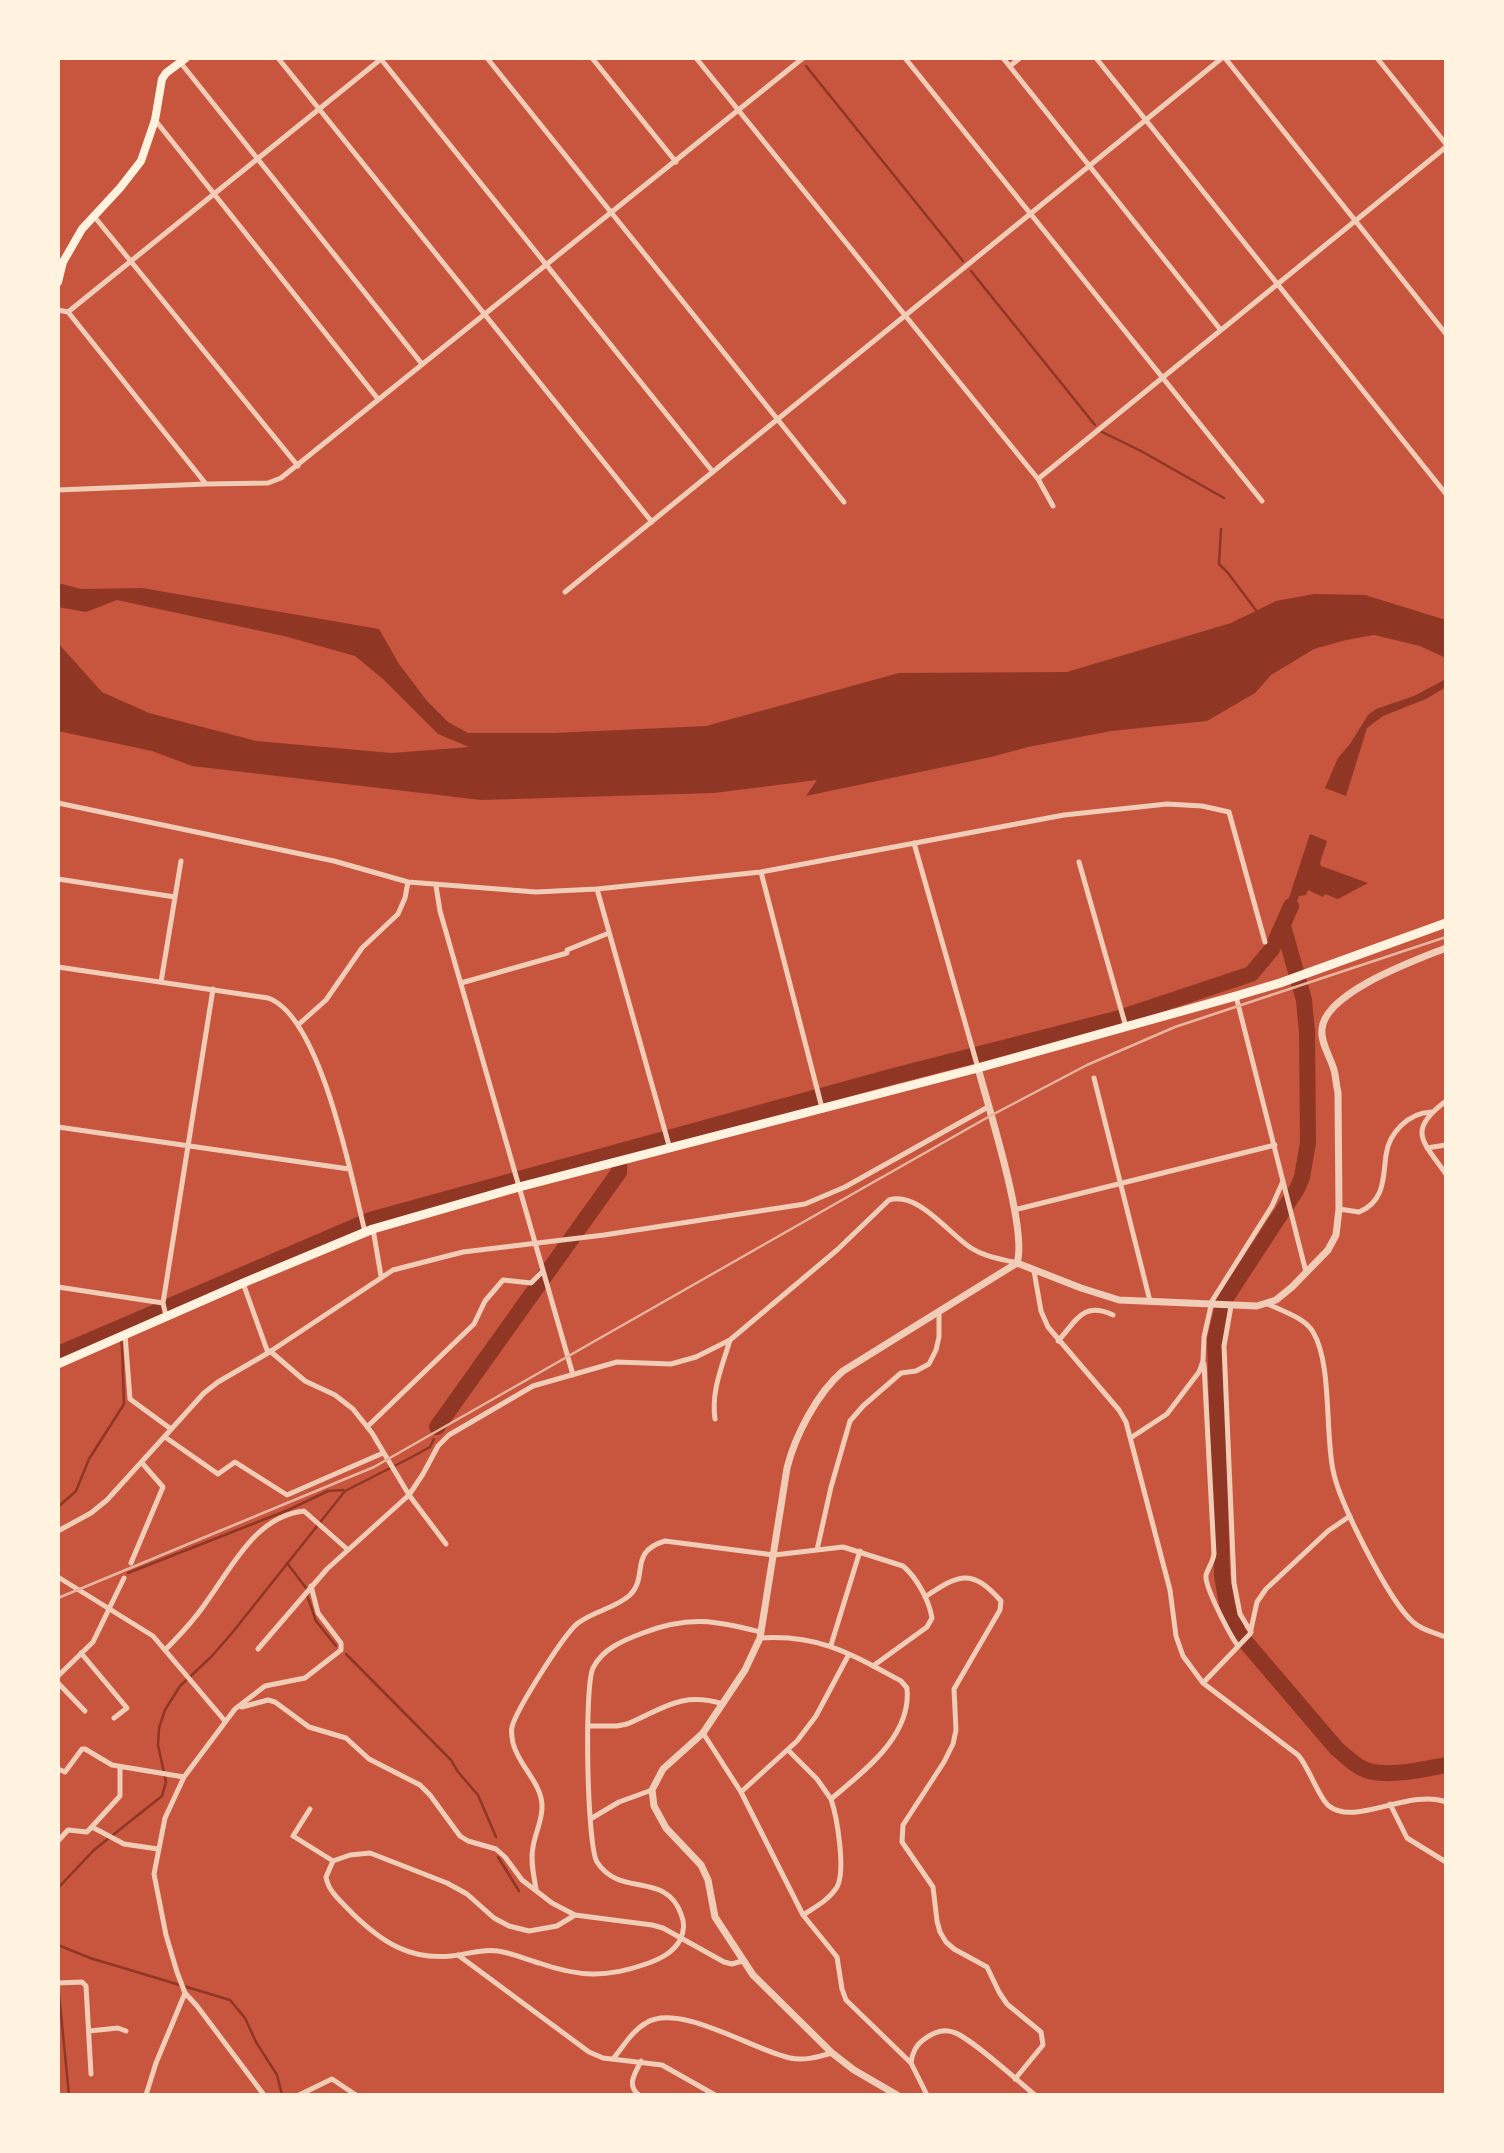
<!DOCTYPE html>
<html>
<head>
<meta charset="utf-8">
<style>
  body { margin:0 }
  #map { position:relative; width:1504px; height:2153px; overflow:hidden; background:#c8553d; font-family:Merriweather,serif }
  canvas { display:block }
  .frame { position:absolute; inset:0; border:60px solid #fff3e0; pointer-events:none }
</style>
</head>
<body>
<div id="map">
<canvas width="1504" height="2153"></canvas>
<div class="frame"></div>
</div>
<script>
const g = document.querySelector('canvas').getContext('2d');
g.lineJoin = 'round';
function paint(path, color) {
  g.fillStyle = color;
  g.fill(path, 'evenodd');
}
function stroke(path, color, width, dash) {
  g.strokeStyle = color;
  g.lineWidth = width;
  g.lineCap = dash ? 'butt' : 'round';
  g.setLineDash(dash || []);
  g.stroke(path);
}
paint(new Path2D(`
  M58,583L81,589L142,588L379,629L399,664L427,701L448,722L468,733H554L706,726L899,673L1067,672L1231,623L1276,601L1314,594L1365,595L1446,620V658L1420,646L1374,635L1346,640L1314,649L1271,675L1255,693L1207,721L1111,731L1028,747L991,757L806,796L817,780L714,793L481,800L192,766L152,751L58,731V643L102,692L149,713L256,741L392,753L469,747L438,734L383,679L355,656L284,636L117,600L86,612L58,607Z
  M1446,679V687L1426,699L1383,716L1367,728L1346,796L1325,788L1338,758L1350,744L1368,715L1376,709L1414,696Z
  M1310,834L1327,841L1320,863L1321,866L1368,883L1338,899L1325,894L1323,897L1308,890L1306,895L1299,896L1286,925L1281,922Z`), '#8f3625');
stroke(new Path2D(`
  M806,66L963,261
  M971,271L1095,425
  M1102,432L1141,451L1224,498
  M1221,529L1219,564L1228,573L1258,613
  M58,1507L76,1491L89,1459L124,1404L122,1346L118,1327
  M287,1563L306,1588
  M128,1573L288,1510L328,1491L343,1490
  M307,1595L316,1621L336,1646
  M346,1654L451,1760L458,1772L478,1795L496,1837
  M498,1857L519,1891
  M58,1888L94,1850L162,1796L166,1782L158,1745L159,1728L165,1710L180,1686L211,1657L232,1633L345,1491L410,1458L430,1447L434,1439
  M58,1945L90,1958L230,2000L245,2018L256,2042L277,2075L282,2095
  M58,1984L69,2095`), '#8f3625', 2.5);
stroke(new Path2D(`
  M1283,926L1304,1000L1307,1032L1308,1143L1302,1177L1297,1189L1224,1301L1215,1339L1222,1575L1227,1605L1238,1633L1337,1749C1346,1756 1357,1768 1369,1771C1391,1777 1424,1769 1446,1765
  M58,1354L370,1220L894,1076L1116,1019L1251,974L1272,949L1291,906
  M437,1427L619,1172L620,1151`), '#8f3625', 16);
stroke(new Path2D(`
  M278,58L652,522
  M380,58L713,472
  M487,58L844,502
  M592,58L676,162
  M696,58L1038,479L1053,506
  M905,58L1262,501
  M1003,58L1220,329
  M1096,58L1446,494
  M1225,58L1446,334
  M1377,58L1446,144
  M180,62L422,364
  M1010,66L1020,58
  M155,120L378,399
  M93,215L298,466
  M58,310L68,312L206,484L268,483L281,478L803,58
  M68,312L381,59
  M1038,479L1446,147
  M58,490L206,484
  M565,592L1222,58
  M58,803L334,861L408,882L536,892L597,889L761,872L1064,815L1167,804L1202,806L1229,812L1265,942
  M914,843L978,1068
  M1079,862L1126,1027
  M761,872L822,1108
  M58,879L175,897
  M436,886L440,911L573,1375
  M597,889L670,1149
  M58,967L268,998C321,1016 352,1180 365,1232
  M161,982L181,861
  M461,983L567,953V950L609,933
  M1236,996L1306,1272
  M298,1025L326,1000L362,948L398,914L405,898L408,882
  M1094,1078L1150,1301
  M1446,1101C1406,1131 1423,1141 1446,1174
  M58,1127L349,1169
  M1427,1148L1446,1145
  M1339,1209L1359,1212C1385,1202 1383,1177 1386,1155C1389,1132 1409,1113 1431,1112
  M1014,1210L1275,1145
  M373,1229L381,1276
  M1034,1271L1041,1311L1048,1327L1119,1410L1126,1422L1170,1590L1176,1636L1183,1656L1203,1683L1298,1755C1309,1767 1319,1799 1329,1806C1355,1827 1410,1788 1446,1802
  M243,1283L268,1353
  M58,1287L163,1303
  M1268,1304C1282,1311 1305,1318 1313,1332C1332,1363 1325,1432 1333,1470C1339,1502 1388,1599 1412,1621C1421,1630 1435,1633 1446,1637
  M1231,1306L1224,1346L1234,1583L1240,1614L1251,1632
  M166,1316L163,1303L213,989
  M125,1334L130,1399L171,1429
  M1058,1341C1077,1320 1083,1301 1113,1315
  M270,1351L305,1381L335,1395L353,1409L372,1433L409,1495L446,1544
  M1204,1364L1214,1554C1213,1562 1208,1568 1206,1575C1204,1586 1230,1635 1238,1646
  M715,1419C711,1391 722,1367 730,1340
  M367,1427L474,1324L485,1301L503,1280L531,1283L543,1271
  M165,1437L218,1474L235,1462L287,1495L383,1453
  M1132,1437L1167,1414L1199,1372L1203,1361L1204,1337L1212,1301L1272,1206L1283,1181
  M58,1531L91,1513L107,1500L204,1393L218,1382L268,1353L393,1270L463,1252L604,1235L805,1204L845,1187L988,1107
  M817,1550L831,1487L850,1421L863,1406L901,1373L916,1371L929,1364L936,1350L939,1337V1311
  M131,1563L163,1487L142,1463
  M58,1577L153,1636L225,1721
  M925,1597C958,1575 971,1567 1001,1601L1000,1610L954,1689L956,1730L953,1744L944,1762L903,1825L902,1842L933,1887L937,1921L940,1932L946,1942L954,1949L987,1967L999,1992L1007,2004L1041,2032L1043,2045L1015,2079
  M760,1638C819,1634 851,1654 901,1681L907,1688C912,1736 864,1771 831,1799C837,1817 846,1870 837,1887C829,1900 815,1907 803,1915
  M831,1645L860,1551
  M166,1649C180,1635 194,1620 205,1604C231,1569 255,1516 304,1511L347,1549
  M258,1649L327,1569L409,1495L423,1474L438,1446L449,1435L533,1386L617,1362L671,1364L696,1357L730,1340L837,1250L889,1200C918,1191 949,1234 971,1248C985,1257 1001,1259 1017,1263
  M81,1653L127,1708L114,1718
  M58,1676L93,1642L124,1578
  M58,1683L85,1711
  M1203,1683L1250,1634L1257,1602L1266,1589L1328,1531L1350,1516
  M242,1707L268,1700L275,1702L309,1727L346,1738L369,1759L420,1785L430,1795L460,1836L468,1841L496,1849L505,1857L522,1880L552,1903L575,1915L652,1925L663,1928L724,1962L732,1964L742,1961
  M589,1726H617L627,1724C663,1709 681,1691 723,1704
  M703,1733L741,1792L803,1915L837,1957L842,1989L846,2000L911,2063L927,2095
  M789,1751L817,1779L831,1799
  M58,1769L65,1772L82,1749H85L112,1765L184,1777
  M741,1792L797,1741L816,1716L848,1656
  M1390,1804L1407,1838L1446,1862
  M310,1809L293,1836L333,1861L350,1855L370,1853L447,1883L467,1894L494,1918L509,1926L529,1931L557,1926L575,1915
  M592,1818L619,1802L652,1790
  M92,1827L124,1844L158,1849
  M58,1841L68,1830L87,1832L120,1796V1767
  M333,1861L326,1877C328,1892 343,1903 353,1914C382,1942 409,1960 451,1956C467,1955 482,1948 498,1951C512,1953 525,1959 539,1963C579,1977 606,1978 646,1964C660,1959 673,1953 680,1940C684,1932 685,1923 681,1914C666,1871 620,1898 597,1862C587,1846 584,1687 593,1668C602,1649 624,1640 643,1633C690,1615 714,1621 761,1632
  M536,1889C534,1876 530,1861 533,1847C535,1833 543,1819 542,1805C541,1782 518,1765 513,1743C512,1738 511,1731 512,1727C516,1710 564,1634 578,1623C594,1611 616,1608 630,1595C649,1576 628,1552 665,1541L774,1555L843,1547L903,1566C917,1578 929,1600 932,1618L927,1627L873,1666
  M458,1955L589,2052L603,2058L662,2065L715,2095
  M58,1983L82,1982L86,1986L91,2074
  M89,2031L118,2028L126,2031
  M613,2059C623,2047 632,2031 646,2023C679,2002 755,2051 790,2058C804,2061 818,2057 832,2053
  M911,2063C912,2054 915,2046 923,2040C932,2033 942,2028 953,2032C970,2037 1019,2082 1035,2095
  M146,2095L156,2063L185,1993
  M264,2095L197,2006L185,1993L177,1972L166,1935L154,1874L165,1818L184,1777L235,1709L265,1686L305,1678L341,1650V1643L318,1613L311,1586
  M299,2095L332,2079L356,2095
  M639,2095C626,2085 635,2074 641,2061`), '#f1ccb7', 5);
stroke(new Path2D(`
  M1017,1263L1081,1288L1119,1300L1257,1306L1276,1300L1292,1287L1328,1250L1336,1235L1339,1209L1338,1092C1336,1085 1336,1077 1334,1070C1331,1058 1320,1042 1322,1029C1325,992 1416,960 1446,948
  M897,2095L854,2070L832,2053L753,1975L715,1917L708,1880L701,1865L666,1828L654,1806L652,1790L663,1769L703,1733L745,1670L760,1638L787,1468C795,1436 817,1393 843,1371L1017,1263C1028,1231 988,1106 978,1068`), '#f1ccb7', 7);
stroke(new Path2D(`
  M58,282L63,262L82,229L120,188L141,161L155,120L162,79L166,73L186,58`), '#fff3e0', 8);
stroke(new Path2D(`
  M58,1364L243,1283L373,1229L519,1187L978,1068L1236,996L1280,983L1446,923`), '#fff3e0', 9);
stroke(new Path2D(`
  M58,1598L374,1467L849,1196L990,1116L1087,1065L1175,1027L1446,937`), '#e9b49f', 2.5);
</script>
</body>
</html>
